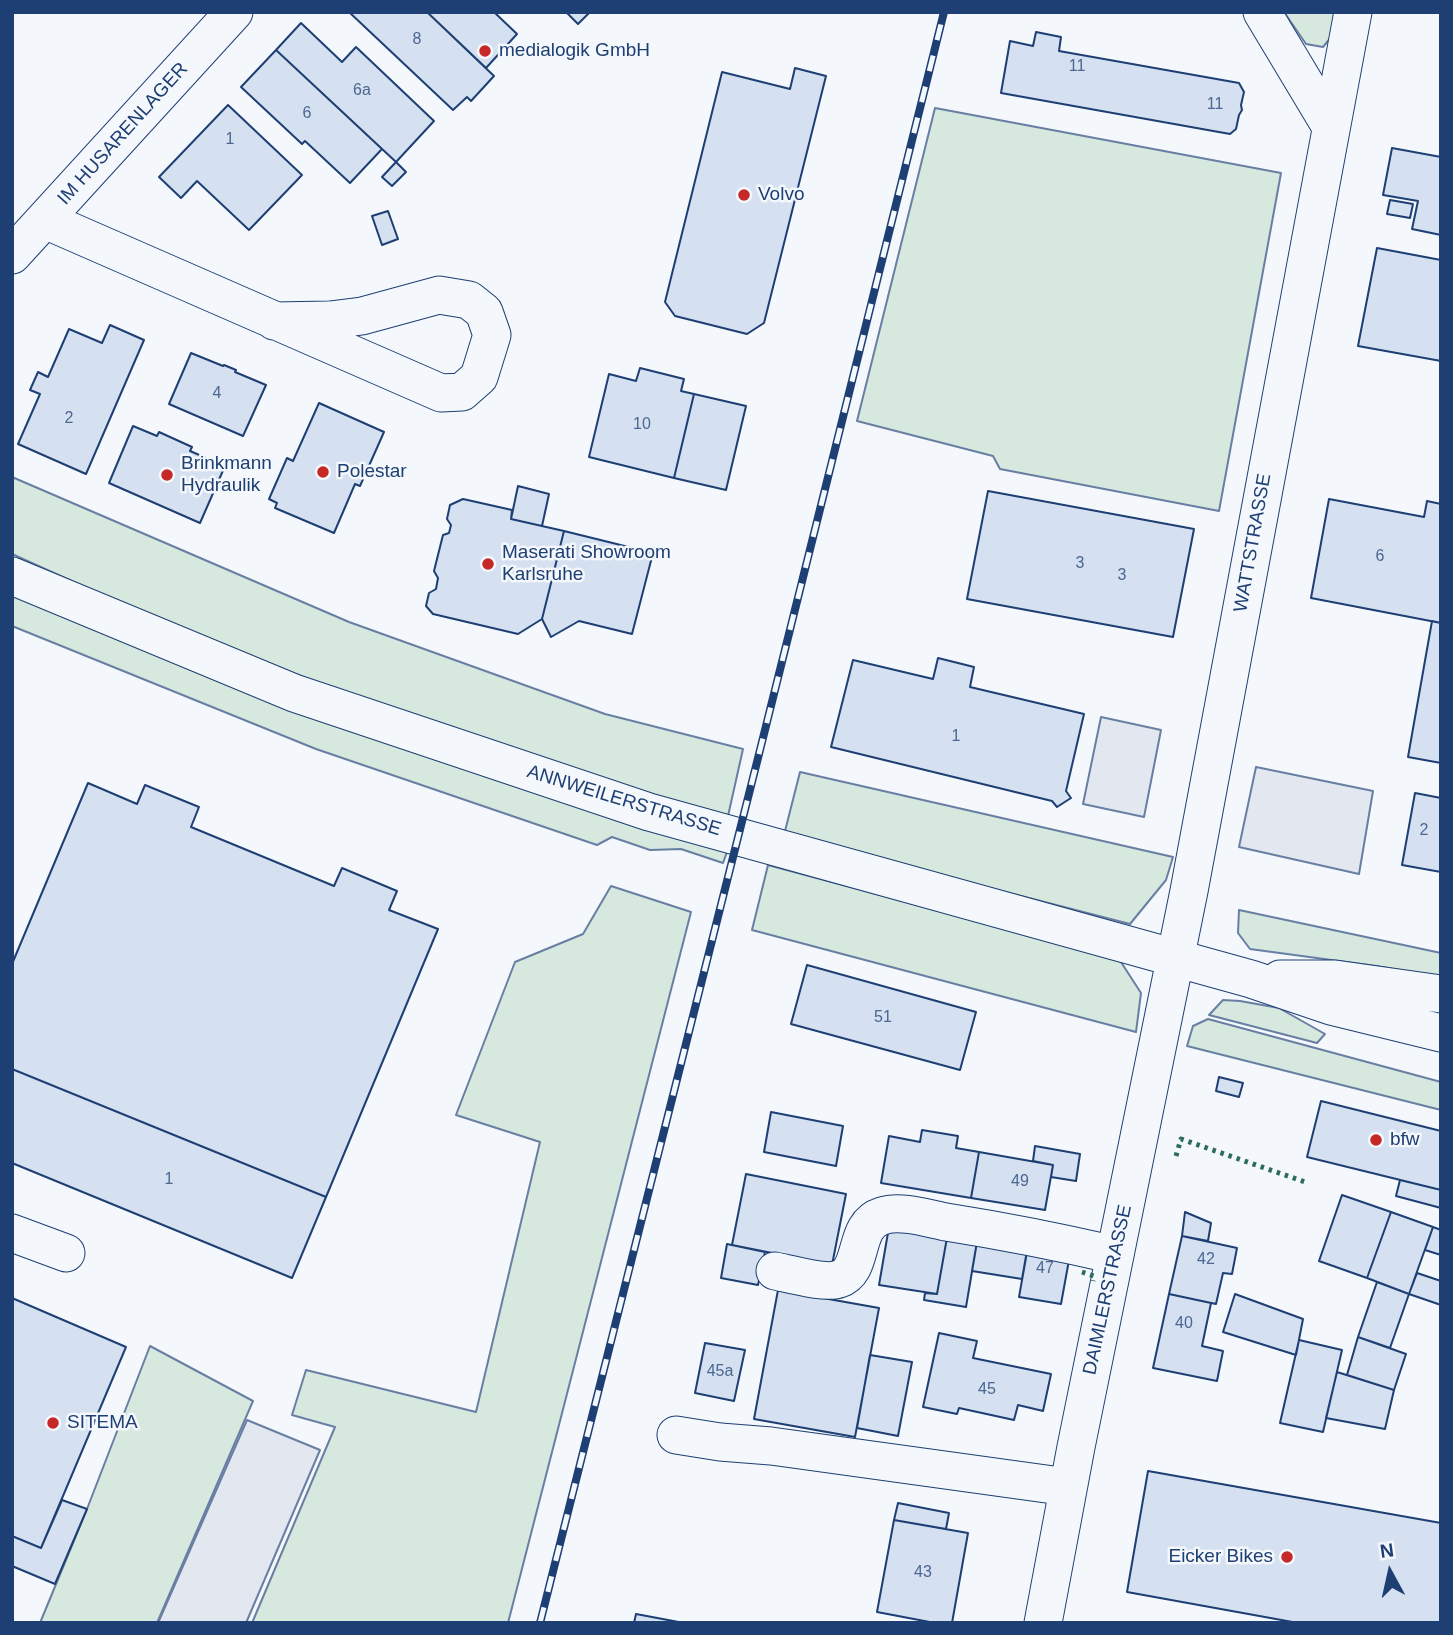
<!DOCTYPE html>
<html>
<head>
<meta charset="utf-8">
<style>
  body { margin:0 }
  #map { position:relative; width:1453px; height:1635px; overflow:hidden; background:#f4f7fb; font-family:Arial,sans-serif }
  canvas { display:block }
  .frame { position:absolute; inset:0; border:14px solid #1d3f73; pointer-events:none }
  .north { position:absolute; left:1355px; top:1537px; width:70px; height:70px; -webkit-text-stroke:5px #f4f7fb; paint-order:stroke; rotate:352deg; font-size:19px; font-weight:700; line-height:28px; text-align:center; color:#1d3f73 }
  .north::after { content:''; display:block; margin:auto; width:24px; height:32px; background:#1d3f73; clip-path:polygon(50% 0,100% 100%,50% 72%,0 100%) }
</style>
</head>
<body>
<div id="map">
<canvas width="1453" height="1635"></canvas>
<div class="frame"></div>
<div class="north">N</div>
</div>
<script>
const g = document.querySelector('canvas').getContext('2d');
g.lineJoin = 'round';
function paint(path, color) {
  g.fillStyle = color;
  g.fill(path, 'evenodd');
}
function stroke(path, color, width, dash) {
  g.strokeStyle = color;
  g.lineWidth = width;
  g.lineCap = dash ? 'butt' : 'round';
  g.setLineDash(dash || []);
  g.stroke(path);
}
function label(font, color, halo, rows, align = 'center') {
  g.font = font + ' Arial,sans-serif';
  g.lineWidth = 5;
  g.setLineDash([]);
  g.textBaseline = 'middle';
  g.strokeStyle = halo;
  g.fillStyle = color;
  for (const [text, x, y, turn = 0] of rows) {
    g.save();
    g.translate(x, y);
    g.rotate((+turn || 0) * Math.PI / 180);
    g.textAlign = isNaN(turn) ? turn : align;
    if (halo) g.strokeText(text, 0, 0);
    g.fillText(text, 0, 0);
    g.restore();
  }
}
const green = new Path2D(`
  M1284,12H1336L1332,36L1323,47L1306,44Z
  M935,108L1281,173L1219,511L1000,469L993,456L857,421Z
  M12,477L349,622L605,714L743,749L728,816L559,767L419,722L162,622L12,554Z
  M12,589L727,852L723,863L681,849L650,850L612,837L597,845L316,749L12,626Z
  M800,772L1173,857L1166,880L1130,924L784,835Z
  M768,865L1119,959L1141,993L1136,1032L752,930Z
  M611,886L691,912L508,1623H252L335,1427L292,1415L306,1370L476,1412L540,1142L456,1115L515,962L583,934Z
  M1239,910L1441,953V977L1376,966L1250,949L1238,933Z
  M1223,1000L1240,1001L1279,1008L1325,1034L1317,1043L1209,1015Z
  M1208,1019L1441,1082V1110L1187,1046L1193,1026Z
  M150,1346L253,1401L157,1623H40L87,1509Z`);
paint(green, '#d7e8df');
stroke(green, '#687fa3', 2);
const parking = new Path2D(`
  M1101,717L1161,730L1144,817L1083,804Z
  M1256,767L1373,791L1359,874L1239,847Z
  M247,1420L320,1450L246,1623H158Z`);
paint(parking, '#e3e8f0');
stroke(parking, '#687fa3', 2);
const building = new Path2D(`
  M349,12H427L494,76L471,101L467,97L453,110Z
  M427,12H494L517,34L486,68Z
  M566,12H590L578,24Z
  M301,23L342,62L356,47L434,121L396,162L276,50Z
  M1036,32L1061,37L1059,51L1239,83L1244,92L1241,105L1242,110L1239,115L1236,129L1230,134L1001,93L1010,41L1033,46Z
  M276,50L382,149L350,183L305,141L302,144L241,87Z
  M795,68L826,76L764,323L747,334L675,316L665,302L722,72L790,89Z
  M228,105L302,175L249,230L197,181L181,198L159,177Z
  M1392,148L1441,157V235L1412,229L1418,201L1383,195Z
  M396,162L406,172L392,186L382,177Z
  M1390,200L1413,204L1410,218L1387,214Z
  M388,211L398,239L382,245L372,216Z
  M1377,248L1441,260V361L1358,346Z
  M110,325L144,340L86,474L18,444L40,394L30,390L38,372L48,377L69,329L102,343Z
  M191,353L223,366L224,365L236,370L235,372L266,385L243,436L169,404Z
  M640,368L684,379L681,391L694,394L674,478L589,457L609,374L636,381Z
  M694,394L746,406L726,490L674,478Z
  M319,403L384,432L360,486L355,484L334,533L275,508L277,503L269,499L287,458L293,461Z
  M133,426L157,436L159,432L192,447L190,451L225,466L200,523L109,483Z
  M518,486L549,494L542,526L511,519Z
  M988,491L1194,529L1173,637L967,599Z
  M463,499L512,510L511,519L564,531L542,619L518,634L433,614L426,606L429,593L436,589L438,578L434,571L443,535L449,533L451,525L447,519L450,505Z
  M1329,499L1424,517L1427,501L1441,504V623L1311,598Z
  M564,531L653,553L632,634L579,621L551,637L542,619Z
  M1432,621L1441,623V763L1408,757Z
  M938,658L974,667L970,687L1084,714L1066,791L1071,798L1057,807L1052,801L831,747L853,660L933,679Z
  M88,783L137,804L145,785L199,807L191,827L334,886L342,868L397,891L389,910L438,929L326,1197L12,1069V964Z
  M1415,793L1441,798V872L1402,865Z
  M807,965L976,1012L960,1070L791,1024Z
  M12,1069L326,1197L292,1278L12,1163Z
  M1219,1077L1243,1083L1239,1097L1216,1091Z
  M1321,1101L1441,1131V1190L1307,1157Z
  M771,1112L843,1126L836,1166L764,1152Z
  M922,1130L958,1136L956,1148L979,1152L971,1198L881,1183L889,1136L920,1142Z
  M1035,1146L1080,1154L1076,1181L1051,1177L1053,1165L1033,1161Z
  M979,1152L1053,1165L1045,1210L971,1198Z
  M746,1174L846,1194L832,1265L732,1245Z
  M1400,1180L1441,1190V1208L1396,1196Z
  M1342,1195L1391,1212L1367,1278L1319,1261Z
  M1185,1212L1211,1223L1208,1241L1182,1236Z
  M1391,1212L1433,1227L1409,1294L1367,1278Z
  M890,1221L948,1232L937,1294L879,1285Z
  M1433,1227L1441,1230V1255L1425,1250Z
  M948,1232L978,1236L966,1307L924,1300L925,1293L937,1294Z
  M978,1236L1028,1245L1022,1279L972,1271Z
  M1182,1236L1237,1248L1232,1274L1223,1273L1216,1304L1169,1294Z
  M727,1244L765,1252L758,1285L721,1278Z
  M1027,1252L1069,1260L1061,1304L1019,1297Z
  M1417,1273L1441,1281V1305L1409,1294Z
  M1377,1282L1409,1294L1390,1348L1358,1337Z
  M778,1290L879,1308L855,1437L754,1419Z
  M1169,1294L1211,1303L1202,1346L1223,1351L1217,1381L1153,1368Z
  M1235,1294L1303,1319L1296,1355L1223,1332Z
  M12,1298L126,1347L41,1548L12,1536Z
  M939,1333L977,1341L973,1358L1051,1374L1043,1411L1018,1405L1014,1420L959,1408L957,1414L923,1407Z
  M1358,1337L1406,1354L1394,1390L1347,1375Z
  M1299,1340L1342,1350L1323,1432L1280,1423Z
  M705,1343L745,1350L734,1401L695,1393Z
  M870,1355L912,1362L898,1436L857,1428Z
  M1337,1372L1394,1390L1385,1429L1326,1418Z
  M1148,1471L1441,1523V1623H1298L1127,1592Z
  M62,1500L87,1509L55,1584L12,1566V1536L41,1548Z
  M898,1503L949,1513L946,1529L894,1520Z
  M894,1520L968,1533L952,1623H935L877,1612Z
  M636,1614L684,1623H634Z`);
paint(building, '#d5e0f0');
stroke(building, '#1d3f73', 2);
const minor = new Path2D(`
  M1262,12L1331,127
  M45,220L441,393L462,392L479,377L492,335L484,312L469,300L439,295L362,316L330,320L274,321
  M12,255L234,12
  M12,576L294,693L649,812L1251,979L1331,1006L1441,1033
  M1280,979H1335L1441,994
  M12,1233L66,1253
  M775,1271C790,1274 826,1284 839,1279C865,1271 852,1225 882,1216C901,1210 926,1218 946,1222C1003,1231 1059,1242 1115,1255
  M676,1435L720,1442L771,1446L1068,1487
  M1043,1623L1076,1447L1189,891L1353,12`);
stroke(minor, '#1d3f73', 39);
stroke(minor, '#f4f7fb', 37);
const rail = new Path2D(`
  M540,1623L757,762L944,12`);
stroke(rail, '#1d3f73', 8);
stroke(rail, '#f4f7fb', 5, [16]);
stroke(new Path2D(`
  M1176,1156L1181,1139L1308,1183
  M1082,1272L1094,1276L1093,1281`), '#2c6c60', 5, [3.5, 5]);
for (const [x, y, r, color] of [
  [485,51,7,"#c62828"],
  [744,195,7,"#c62828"],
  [323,472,7,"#c62828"],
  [167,475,7,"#c62828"],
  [488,564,7,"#c62828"],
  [1376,1140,7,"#c62828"],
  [53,1423,7,"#c62828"],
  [1287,1557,7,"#c62828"]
]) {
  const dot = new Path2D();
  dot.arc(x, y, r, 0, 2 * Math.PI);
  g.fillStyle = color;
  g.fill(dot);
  stroke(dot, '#f4f7fb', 2.5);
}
label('16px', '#4b6792', null, [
  ["8",417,40],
  ["11",1077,67],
  ["6a",362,91],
  ["11",1215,105],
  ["6",307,114],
  ["1",230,140],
  ["4",217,394],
  ["2",69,419],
  ["10",642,425],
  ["6",1380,557],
  ["3",1080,564],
  ["3",1122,576],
  ["1",956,737],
  ["2",1424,831],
  ["51",883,1018],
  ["1",169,1180],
  ["49",1020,1182],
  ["42",1206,1260],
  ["47",1045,1269],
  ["40",1184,1324],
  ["45a",720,1372],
  ["45",987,1390],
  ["43",923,1573]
]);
label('19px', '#1d3f73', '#f4f7fb', [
  ["medialogik GmbH",499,51],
  ["Volvo",758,195],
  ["Brinkmann",181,464],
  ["Hydraulik",181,486],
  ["Polestar",337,472],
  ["Maserati Showroom",502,553],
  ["Karlsruhe",502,575],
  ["bfw",1390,1140],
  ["SITEMA",67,1423],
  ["Eicker Bikes",1273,1557,"right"]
], 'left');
label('19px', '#1d3f73', '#f4f7fb', [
  ["IM HUSARENLAGER",123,134,-48],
  ["WATTSTRASSE",1253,543,-80],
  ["ANNWEILERSTRASSE",624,801,17],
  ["DAIMLERSTRASSE",1108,1290,-78]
]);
</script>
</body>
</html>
